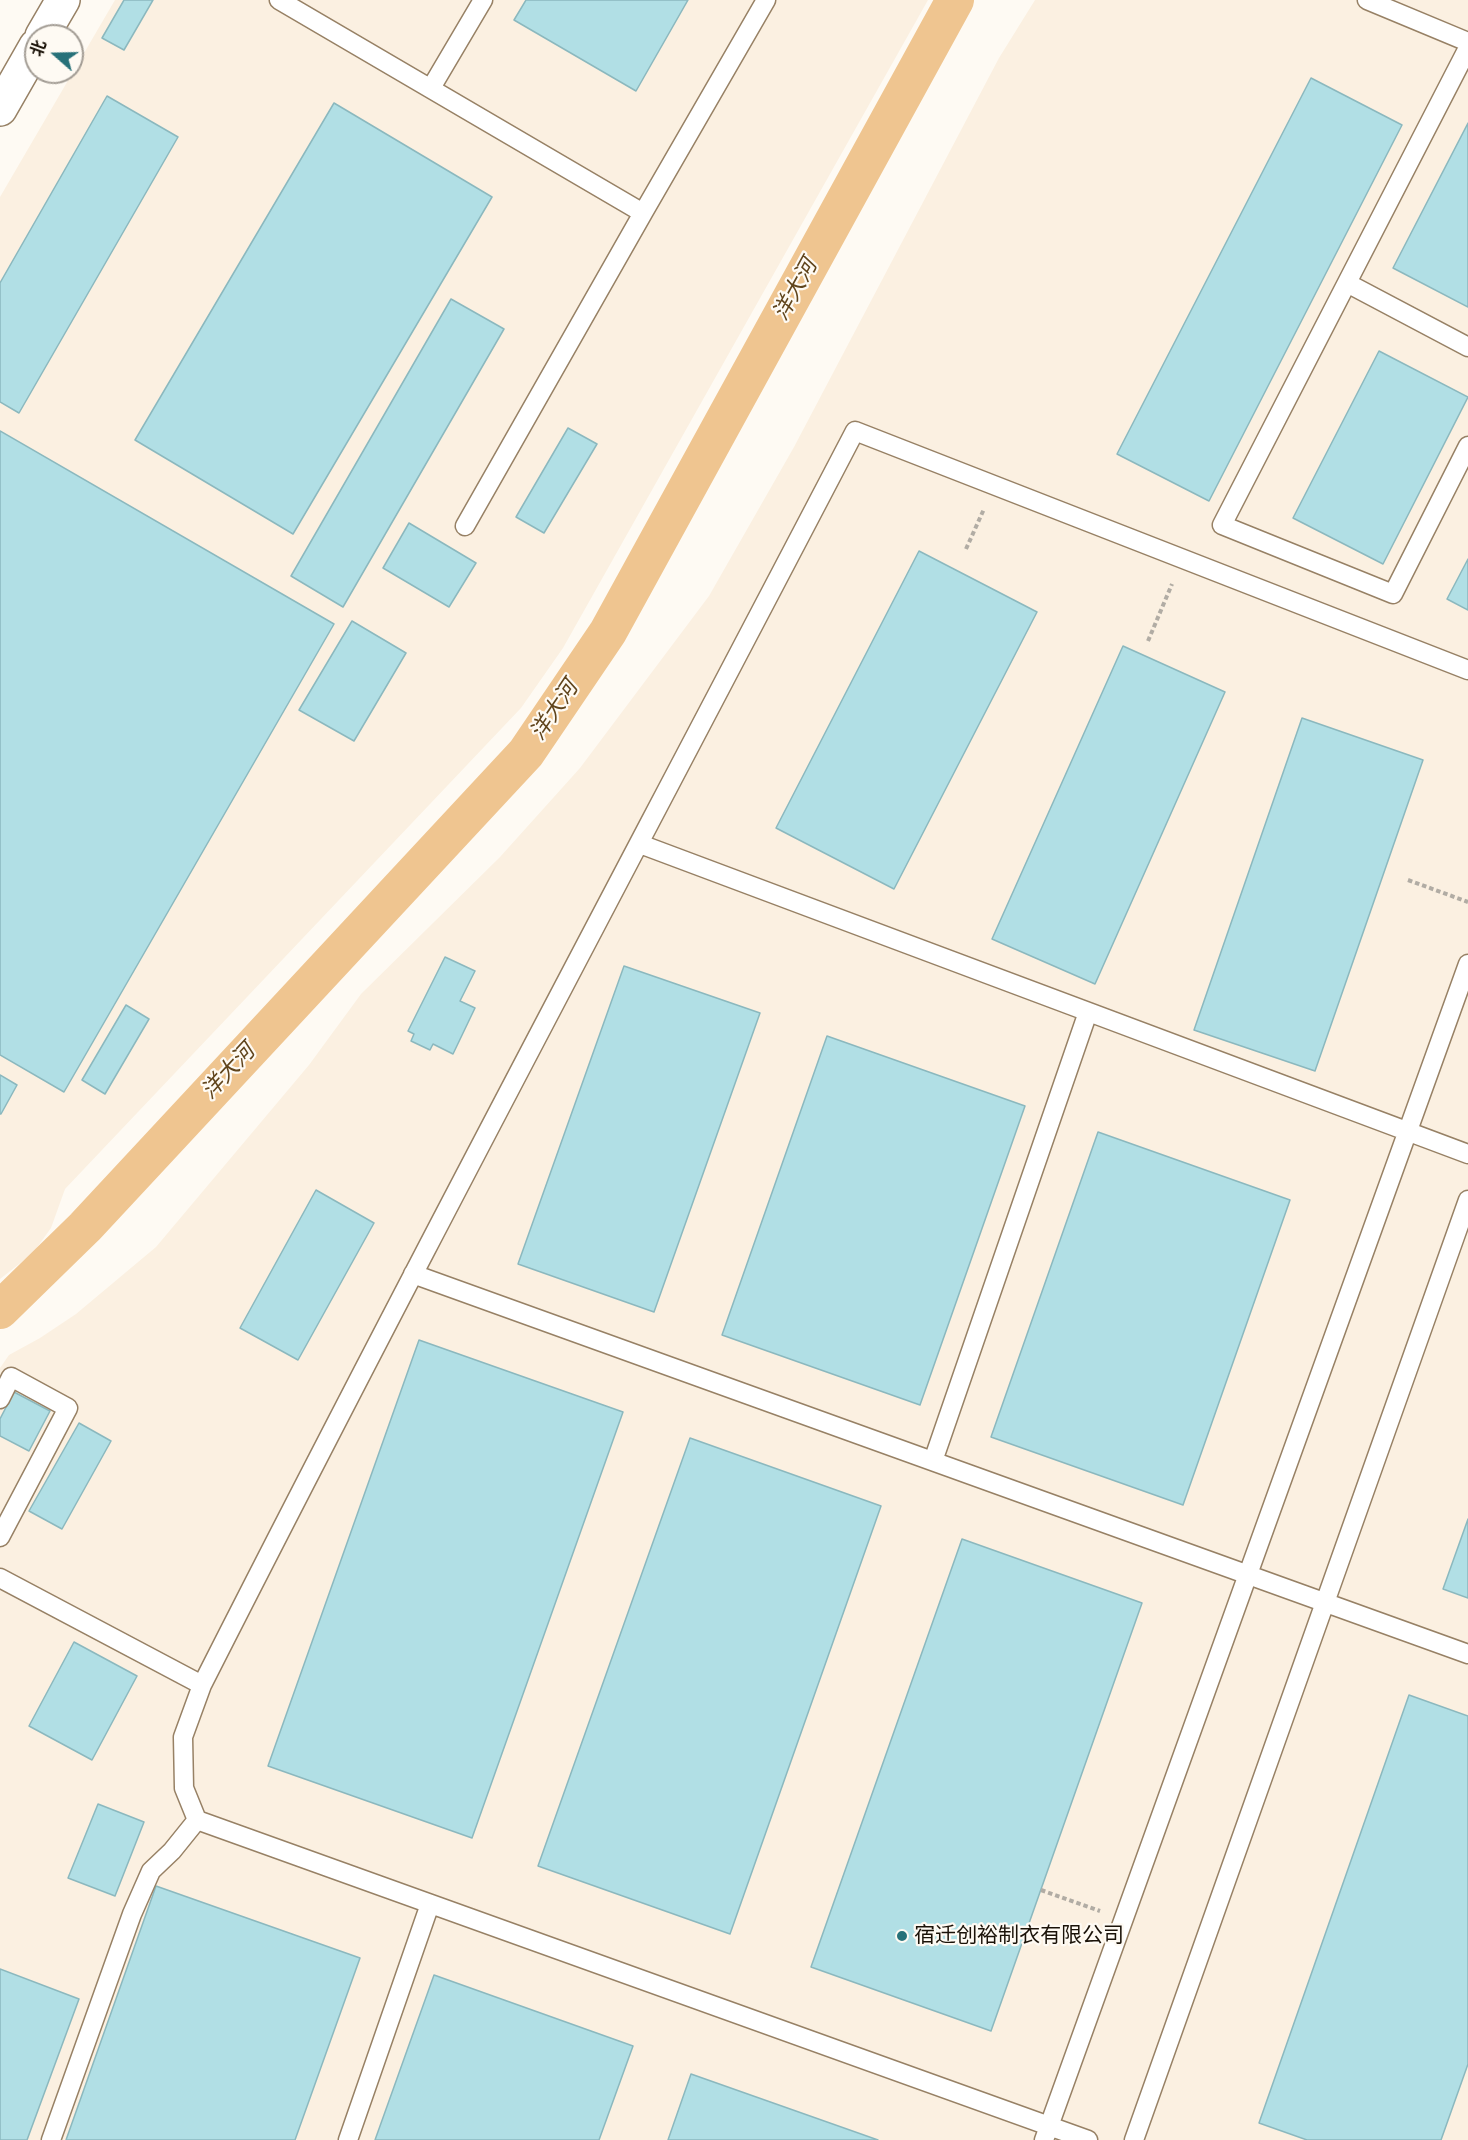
<!DOCTYPE html>
<html>
<head>
<meta charset="utf-8">
<style>
  body { margin:0 }
  #map { position:relative; width:1468px; height:2140px; overflow:hidden; background:#fefaf3; font-family:"Times New Roman","Noto Sans SC",serif }
  canvas { display:block }
  .north { position:absolute; left:24px; top:24px; width:60px; height:60px; box-sizing:border-box; background:#fefaf3; border:2px solid #a39d95; border-radius:50%; rotate:290deg; font-size:16px; font-weight:700; line-height:24px; text-align:center; color:#1a1208 }
  .north::after { content:''; display:block; margin:auto; width:21px; height:27px; background:#277179; clip-path:polygon(50% 0,100% 100%,50% 72%,0 100%) }
</style>
</head>
<body>
<div id="map">
<canvas width="1468" height="2140"></canvas>
<div class="north">北</div>
</div>
<script>
const g = document.querySelector('canvas').getContext('2d');
g.lineJoin = 'round';
function paint(path, color) {
  g.fillStyle = color;
  g.fill(path, 'evenodd');
}
function stroke(path, color, width, dash) {
  g.strokeStyle = color;
  g.lineWidth = width;
  g.lineCap = dash ? 'butt' : 'round';
  g.setLineDash(dash || []);
  g.stroke(path);
}
function label(font, color, halo, rows, align = 'center') {
  g.font = font + ' "Times New Roman","Noto Sans SC",serif';
  g.lineWidth = 4.5;
  g.setLineDash([]);
  g.textBaseline = 'middle';
  g.strokeStyle = halo;
  g.fillStyle = color;
  for (const [text, x, y, turn = 0] of rows) {
    g.save();
    g.translate(x, y);
    g.rotate((+turn || 0) * Math.PI / 180);
    g.textAlign = isNaN(turn) ? turn : align;
    if (halo) g.strokeText(text, 0, 0);
    g.fillText(text, 0, 0);
    g.restore();
  }
}
paint(new Path2D(`
  M115,0H928L563,648L521,708L65,1189L51,1228L33,1253L0,1279V197Z
  M1035,0H1468V2140H0V1368L9,1355L40,1338L76,1314L156,1247L309,1065L361,994L500,857L580,768L709,596L794,447L999,58Z`), '#fbf0e1');
stroke(new Path2D(`
  M0,1310L85,1227L526,753L608,632L955,0`), '#efc590', 38);
const building = new Path2D(`
  M124,0H153L124,50L102,38Z
  M526,0H688L636,91L514,20Z
  M1311,78L1402,125L1209,501L1117,454Z
  M107,96L178,137L19,413L0,402V283Z
  M334,103L492,197L293,534L135,440Z
  M1468,123V307L1393,268Z
  M451,299L504,329L343,607L291,576Z
  M1379,351L1468,397L1383,564L1293,518Z
  M568,428L597,444L544,533L516,517Z
  M0,431L334,624L64,1092L0,1055Z
  M409,523L476,563L449,607L383,568Z
  M919,551L1037,612L894,889L776,828Z
  M1468,559V610L1447,599Z
  M352,621L406,653L354,741L299,710Z
  M1123,646L1225,692L1095,984L992,939Z
  M1302,718L1423,760L1315,1071L1194,1030Z
  M445,957L475,971L460,1001L475,1008L453,1054L433,1044L430,1050L411,1041L414,1034L408,1031Z
  M624,966L760,1013L654,1312L518,1264Z
  M126,1005L149,1019L105,1094L82,1080Z
  M827,1036L1025,1106L920,1405L722,1335Z
  M0,1075L17,1085L1,1114H0Z
  M1098,1132L1290,1200L1183,1505L991,1437Z
  M316,1190L374,1223L298,1360L240,1328Z
  M419,1340L623,1412L472,1838L268,1766Z
  M14,1392L50,1411L29,1451L0,1436V1419Z
  M79,1423L111,1441L62,1529L29,1511Z
  M690,1438L881,1506L730,1934L538,1866Z
  M1468,1519V1598L1443,1589Z
  M962,1539L1142,1603L991,2031L811,1967Z
  M74,1642L137,1676L92,1760L29,1726Z
  M1409,1695L1468,1716V2064L1441,2140H1307L1259,2123Z
  M98,1804L144,1822L115,1896L68,1878Z
  M156,1886L360,1958L295,2140H66Z
  M0,1969L79,1999L27,2140H0Z
  M434,1975L633,2046L599,2140H375Z
  M691,2074L878,2140H668Z`);
paint(building, '#b1dfe5');
stroke(building, '#8bb8be', 1.5);
const service = new Path2D(`
  M279,0L643,213L465,526
  M1367,0L1468,42
  M1468,48L1222,525L1393,594L1468,446
  M431,88L483,0
  M643,213L766,0
  M1347,283L1468,347
  M640,844L1468,1154
  M413,1274L1468,1654
  M0,1399L11,1377L68,1408L0,1537
  M933,1461L1088,1012
  M0,1578L202,1685
  M51,2140L132,1914L151,1871L172,1851L197,1820
  M348,2140L430,1904
  M1044,2140L1468,964
  M1088,2140L197,1820L184,1788L183,1737L202,1685C415,1265 637,849 855,431L1468,670
  M1134,2140L1468,1200`);
const tertiary = new Path2D(`
  M42,36L63,0
  M0,109L36,46`);
stroke(service, '#978165', 21);
stroke(tertiary, '#978165', 36);
stroke(new Path2D(`
  M966,549L984,509
  M1148,641L1172,584
  M1408,880L1468,902
  M1041,1890L1100,1911`), '#b1aca4', 4, [4.5, 3]);
stroke(service, '#fff', 18);
stroke(tertiary, '#fff', 33);
for (const [x, y, r, color] of [
  [902,1936,6,"#277179"]
]) {
  const dot = new Path2D();
  dot.arc(x, y, r, 0, 2 * Math.PI);
  g.fillStyle = color;
  g.fill(dot);
  stroke(dot, '#fefaf3', 2);
}
label('21px', '#1a1208', '#fefaf3', [
  ["宿迁创裕制衣有限公司",914,1936]
], 'left');
label('italic 22px', '#60441b', '#fefaf3', [
  ["洋大河",796,290,-61],
  ["洋大河",555,711,-56],
  ["洋大河",229,1072,-47]
]);
</script>
</body>
</html>
